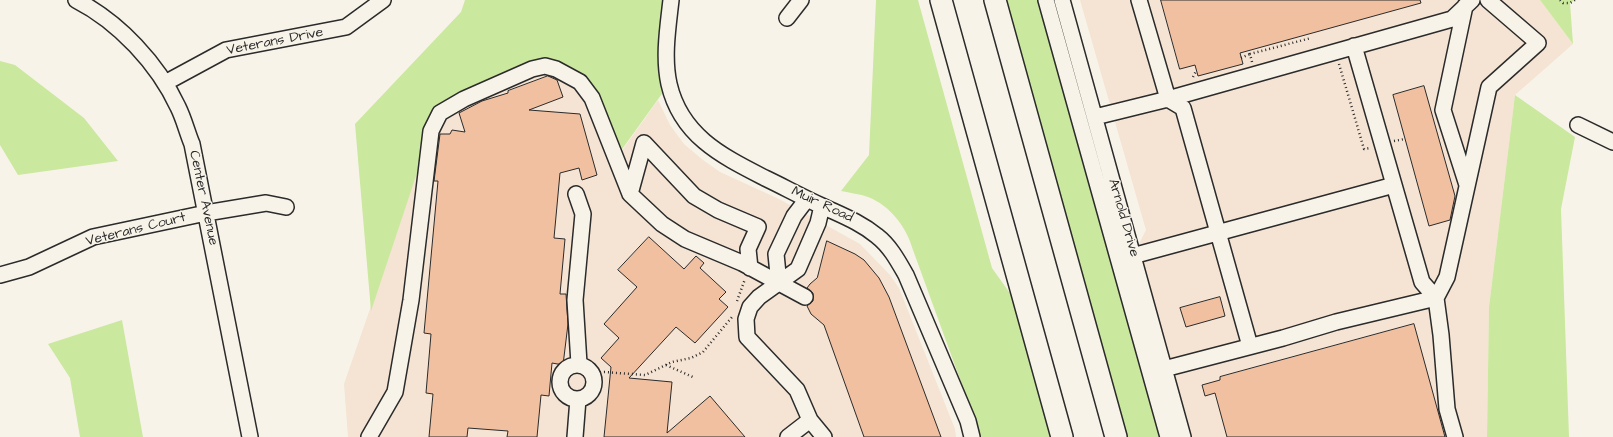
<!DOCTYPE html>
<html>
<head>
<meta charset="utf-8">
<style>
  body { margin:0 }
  canvas { display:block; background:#f7f3e8 }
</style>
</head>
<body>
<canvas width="1613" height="437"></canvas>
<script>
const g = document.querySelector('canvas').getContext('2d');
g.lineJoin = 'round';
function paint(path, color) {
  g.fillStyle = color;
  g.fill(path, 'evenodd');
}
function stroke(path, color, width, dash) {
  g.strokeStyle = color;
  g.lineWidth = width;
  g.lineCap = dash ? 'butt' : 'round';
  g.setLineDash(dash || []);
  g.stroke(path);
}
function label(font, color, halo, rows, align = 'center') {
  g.font = font + ' "Architects Daughter",sans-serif';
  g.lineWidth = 3;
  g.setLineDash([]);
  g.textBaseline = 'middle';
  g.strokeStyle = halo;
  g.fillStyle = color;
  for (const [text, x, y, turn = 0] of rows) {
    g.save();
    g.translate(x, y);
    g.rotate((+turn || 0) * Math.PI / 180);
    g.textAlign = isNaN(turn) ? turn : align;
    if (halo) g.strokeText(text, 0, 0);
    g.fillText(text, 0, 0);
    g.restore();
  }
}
paint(new Path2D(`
  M1080,0H1540L1573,44L1515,95L1489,307L1487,437H1183L1133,256L1146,230Z
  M532,69L580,82L616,159L658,100L670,125L684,144L703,160L720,172L779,199L860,244L890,275L899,288L955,429L956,437H348L344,384L435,121Z`), '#f5e4d3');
paint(new Path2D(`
  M465,0H671L669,84L615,159L592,98L556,69L464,99L431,131L371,311L355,124L461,12Z
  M876,0H918L992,268L1029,320L1062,437H981L913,250C907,228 891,206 868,197C860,194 850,193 841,191L869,155Z
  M995,0H1038L1160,437H1116Z
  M1540,0H1575L1570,3L1573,44Z
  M0,61L15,65L84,118L118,161L18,175L0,145Z
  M1515,95L1575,137L1561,209L1569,437H1487L1489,307Z
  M122,320L143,437H80L70,378L48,344Z`), '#cbe89f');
const building = new Path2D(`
  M1161,0H1420L1421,3L1240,53L1243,64L1198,76L1195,65L1180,69Z
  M548,76L557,80L563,97L529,110L580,114L597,175L582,180L579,168L560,173L554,238L565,239L560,294H566L568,324L563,365L552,363L549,396L541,395L537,437H507L508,431L468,428L467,437H429L433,394L426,393L431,334L424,333L438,181H434L440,134H450L452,130L465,132L459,113L482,101L508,93V91Z
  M1424,86L1455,196L1450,220L1429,226L1393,95Z
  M649,237L684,269L696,256L704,263L700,268L726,292L719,299L728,307L695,343L676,327L629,378L672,382L667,433L710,396L745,437H604L611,367L601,358L619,338L604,324L637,287L618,270Z
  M827,241L855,254L864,260L879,278L889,297L941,437H864L824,325L811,314L807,306L813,301V293L807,288L810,284L817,278Z
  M1220,297L1225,316L1186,327L1180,308Z
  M1414,324L1445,437H1227L1215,393L1205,396L1202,385L1220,380V377Z`);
paint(building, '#f1c0a1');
stroke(building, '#2b2b2b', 1);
const minor = new Path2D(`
  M76,0C119,22 158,64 178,107C184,119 187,132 192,144L250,437
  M671,0C668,27 663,57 669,84C681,136 722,156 765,178C784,187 802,197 822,206C841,215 860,222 877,236C890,246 898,261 906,275L968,421L972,437
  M1046,0L1168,437
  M1062,0L1183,437
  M1139,0L1168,99L1183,108L1250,346
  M1465,6L1443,110L1467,185
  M787,18L801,0
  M165,83L226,50L346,27L383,0
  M1095,117L1168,99L1452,19L1472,0
  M1578,125L1613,142
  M576,194L583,214L575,300L579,364
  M1125,258L1394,185
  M750,268L748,249L758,227L718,210L694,196L644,143L630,194L662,224L685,239L742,263L805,297
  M0,275L29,267L93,237L206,213L266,203L286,207
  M779,284L776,254L794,216L807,199
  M560 382a17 17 0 1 1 34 0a17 17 0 1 1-34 0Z
  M1164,369L1283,338L1336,322L1436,298L1422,282L1354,46
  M810,420L797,390L747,337L746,319L750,307L759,297L798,269L818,223L822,206
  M369,437L395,392L411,300L431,131L440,113L464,99L532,69L545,66L556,69L580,82L592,98L630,194
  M575,437L578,399
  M788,437L810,420L824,437
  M1455,437L1447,409L1441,335L1436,298L1447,277L1489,87L1538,43L1488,0`);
const highway = new Path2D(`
  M941,0L1062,437
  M995,0L1116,437`);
stroke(minor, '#2b2b2b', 18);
stroke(highway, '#2b2b2b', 24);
stroke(new Path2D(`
  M1560,0L1563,3H1570L1575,0
  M1241,58L1250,54
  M1252,62L1250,54L1311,38
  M1339,64L1364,149L1370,148
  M1193,77L1196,71
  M1394,141L1405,139
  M737,301L745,279
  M666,365L695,378
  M592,373L604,372L645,375L672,362L691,358L703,352L732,317`), '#2b2b2b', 2.5, [1, 3]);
stroke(minor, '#f7f3e8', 15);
stroke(highway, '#f7f3e8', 21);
label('14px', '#2b2b2b', '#f7f3e8', [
  ["Veterans Drive",275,42,-11],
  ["Center Avenue",203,198,78],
  ["Muir Road",822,205,25],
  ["Arnold Drive",1123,218,74],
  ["Veterans Court",136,230,-14]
]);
</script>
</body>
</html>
